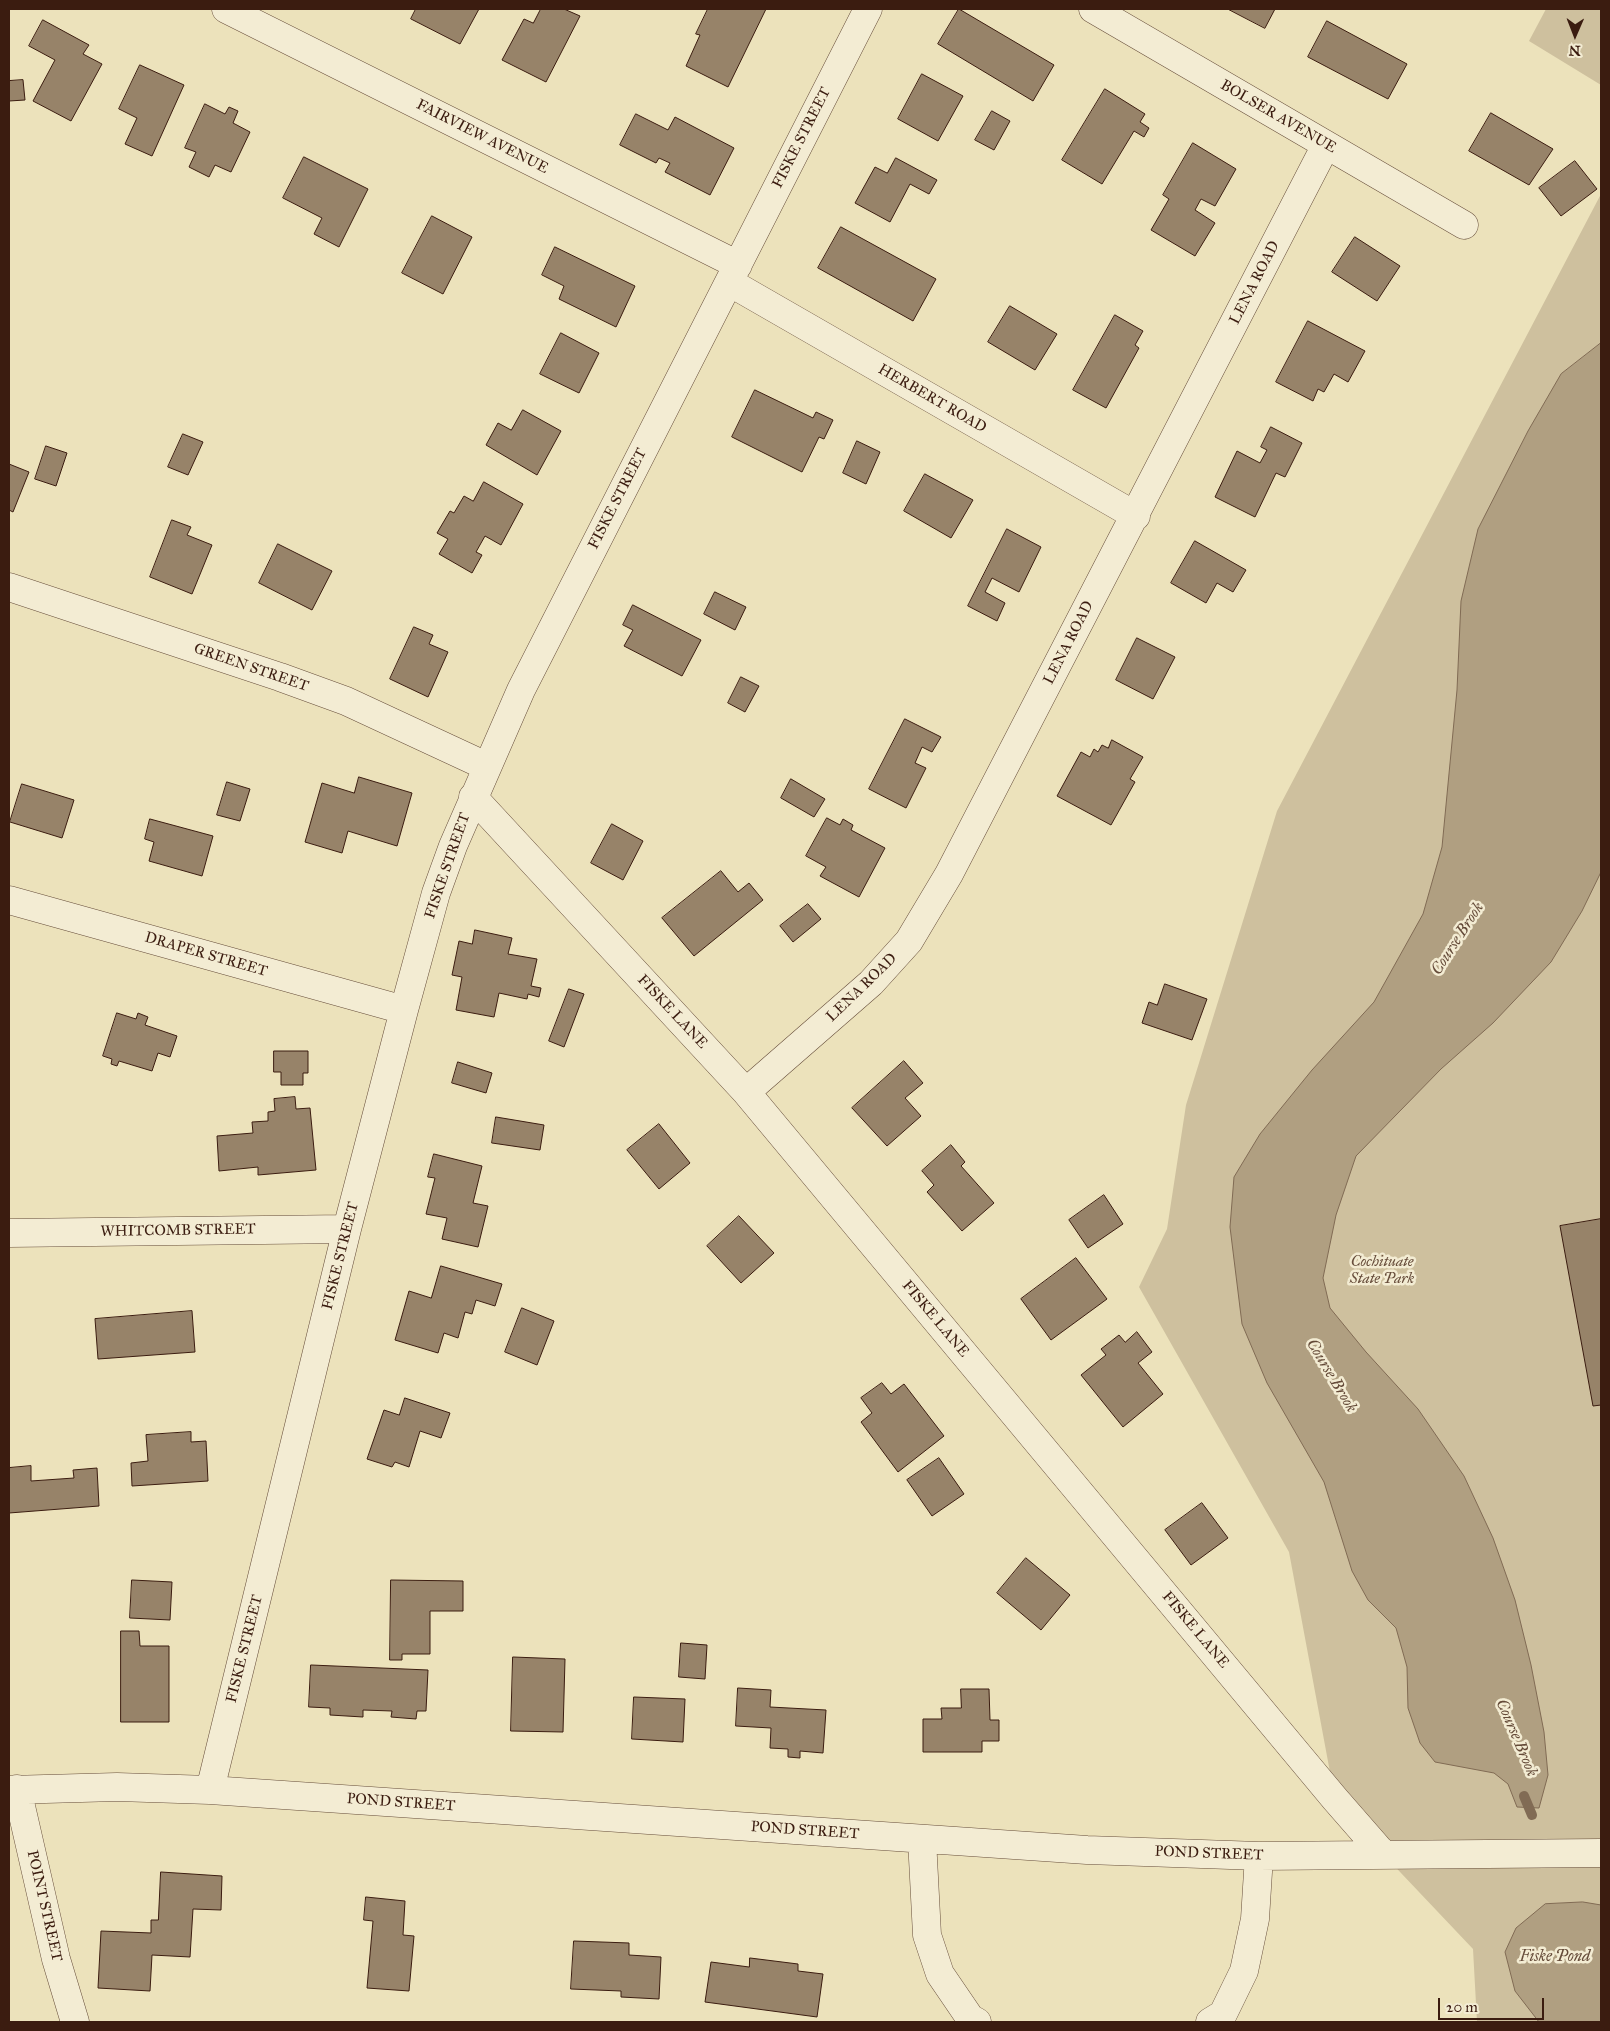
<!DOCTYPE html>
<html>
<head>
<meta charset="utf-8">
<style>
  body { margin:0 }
  #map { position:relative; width:1610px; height:2031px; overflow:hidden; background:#ece2bb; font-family:"IM FELL Great Primer",serif }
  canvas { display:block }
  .frame { position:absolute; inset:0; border:10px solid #3b1c10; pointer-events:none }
  .north { position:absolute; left:1550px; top:10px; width:50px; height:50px; -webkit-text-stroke:4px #f3ecd3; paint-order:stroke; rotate:181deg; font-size:14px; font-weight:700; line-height:20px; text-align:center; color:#3b1c10 }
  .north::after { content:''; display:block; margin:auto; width:18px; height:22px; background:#3b1c10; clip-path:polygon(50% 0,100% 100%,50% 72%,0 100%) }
  .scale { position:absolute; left:1438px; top:1998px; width:106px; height:22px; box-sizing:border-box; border:2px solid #3b1c10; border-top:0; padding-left:6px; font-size:15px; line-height:18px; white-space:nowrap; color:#3b1c10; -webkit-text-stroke:4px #f3ecd3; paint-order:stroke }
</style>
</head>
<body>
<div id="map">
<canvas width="1610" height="2031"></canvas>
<div class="frame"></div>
<div class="north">N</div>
<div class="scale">20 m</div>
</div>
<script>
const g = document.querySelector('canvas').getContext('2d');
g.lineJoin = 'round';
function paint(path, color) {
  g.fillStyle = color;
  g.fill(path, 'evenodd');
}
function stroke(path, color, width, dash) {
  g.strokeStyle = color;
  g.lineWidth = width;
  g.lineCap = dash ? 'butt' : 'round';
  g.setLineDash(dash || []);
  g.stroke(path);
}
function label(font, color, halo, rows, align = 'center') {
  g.font = font + ' "IM FELL Great Primer",serif';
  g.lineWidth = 5;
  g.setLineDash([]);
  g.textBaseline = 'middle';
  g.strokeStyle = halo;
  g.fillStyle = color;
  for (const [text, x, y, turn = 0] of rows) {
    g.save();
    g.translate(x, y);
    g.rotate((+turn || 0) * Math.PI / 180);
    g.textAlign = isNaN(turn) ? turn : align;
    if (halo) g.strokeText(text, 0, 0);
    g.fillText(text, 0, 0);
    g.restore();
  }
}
paint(new Path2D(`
  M1546,9H1601V85L1529,41Z
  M1601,194V2022H1477L1473,1949L1383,1854L1335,1799L1289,1552L1139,1287L1167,1229L1186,1105L1277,811Z`), '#cec09e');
const water = new Path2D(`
  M1601,343V872L1582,911L1551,962L1493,1023L1441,1069L1356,1156L1336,1215L1323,1278L1330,1308L1366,1352L1418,1409L1464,1476L1493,1538L1515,1600L1531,1665L1544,1732L1548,1775L1539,1808L1517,1807L1508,1784L1494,1773L1435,1762L1420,1743L1408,1708L1407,1667L1396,1628L1368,1600L1352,1571L1324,1482L1267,1383L1242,1324L1230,1227L1234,1177L1260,1134L1312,1070L1374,1002L1423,914L1442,847L1457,690L1461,601L1478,529L1528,431L1561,374Z
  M1583,1902L1601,1905V2022H1539L1515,1991L1505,1952L1516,1928L1545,1904Z`);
paint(water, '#b09f81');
stroke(water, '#816b54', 1);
stroke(new Path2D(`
  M1524,1796L1532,1815`), '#816b54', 10);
const building = new Path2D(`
  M416,9H479L460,44L411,19Z
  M541,9H564L580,16L546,82L502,60L524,19L533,23Z
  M708,9H766L728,87L686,66L700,35L696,34Z
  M959,9L1054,65L1033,101L938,44Z
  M1228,9H1275L1265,28Z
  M43,20L89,45L83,54L102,64L71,121L33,101L55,60L29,46Z
  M1327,21L1407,64L1388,99L1308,57Z
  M140,65L184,85L152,156L125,144L137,118L119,109Z
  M922,74L963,96L938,141L898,119Z
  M23,80L25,100L9,101V81Z
  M1105,89L1145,114L1140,122L1149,128L1144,137L1134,131L1102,184L1062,160Z
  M205,104L225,114L229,107L238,111L233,123L250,132L231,172L215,165L209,177L189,167L196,152L185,148Z
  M992,111L1010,121L994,150L975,140Z
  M1491,113L1553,149L1529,185L1469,151Z
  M636,114L668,130L675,117L734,148L710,195L665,172L670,163L659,158L656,163L620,145Z
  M1193,143L1236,169L1215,206L1201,199L1195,210L1215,223L1195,256L1151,230L1169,199L1163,195Z
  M304,157L368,189L339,247L314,234L322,218L283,198Z
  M896,158L937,180L929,194L910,184L890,222L855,203L875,167L887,173Z
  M1575,161L1597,189L1561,216L1539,188Z
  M432,216L472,237L443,294L402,273Z
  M841,227L936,279L913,321L818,268Z
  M1355,237L1400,266L1377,301L1332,272Z
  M555,247L635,286L616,327L559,299L564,286L542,275Z
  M1010,306L1057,334L1035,370L988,342Z
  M1115,315L1143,331L1135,345L1139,348L1106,408L1073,390Z
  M1308,321L1365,351L1348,382L1334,374L1324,392L1318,389L1313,401L1276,382Z
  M561,333L599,353L579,393L540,374Z
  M755,390L813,418L816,412L833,420L824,439L819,437L802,472L732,437Z
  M523,410L561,431L537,475L486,445L498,423L511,430Z
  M1271,427L1302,443L1285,477L1276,473L1255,517L1215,497L1237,451L1260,463L1267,450L1261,447Z
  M183,434L203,442L188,475L168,467Z
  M857,441L880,452L866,484L843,473Z
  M46,446L67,453L56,486L35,479Z
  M9,464L29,472L13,512L9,510Z
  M925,474L973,500L951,538L904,511Z
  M484,482L523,504L501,545L485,536L476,552L482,555L472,573L439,554L448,539L437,533L450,511L454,513L464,496L473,501Z
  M172,520L191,527L187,535L212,545L192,594L150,577Z
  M1007,529L1041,547L1019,592L992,578L985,592L1005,603L997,621L968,606Z
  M1195,541L1246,570L1233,592L1217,583L1206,603L1171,583Z
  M278,544L332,571L312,610L259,583Z
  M715,592L746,607L735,630L704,614Z
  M633,605L701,640L682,676L624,646L633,630L623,625Z
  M414,627L433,635L429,644L448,652L428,697L390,679Z
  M1137,638L1175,657L1153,699L1116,680Z
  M741,677L759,686L745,712L728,703Z
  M905,719L941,737L932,752L922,747L915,763L926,768L906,808L869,789Z
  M1112,740L1143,757L1130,779L1135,782L1111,825L1057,796L1081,752L1090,757L1094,749L1098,752L1102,745L1108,748Z
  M359,777L412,793L397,846L348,831L342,853L305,842L322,783L354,793Z
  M791,779L825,799L814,817L781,798Z
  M227,782L250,789L240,821L217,815Z
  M22,784L74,800L62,838L10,822Z
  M827,818L840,825L843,819L853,825L851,830L885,848L859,897L820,876L826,867L806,856Z
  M150,819L213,836L202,876L149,861L154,842L145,839Z
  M612,824L643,841L623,880L591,863Z
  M721,871L738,892L749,883L763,900L694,956L662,918Z
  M808,904L821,919L793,942L780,926Z
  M475,930L512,938L508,954L537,959L531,986L541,988L539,997L528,994L527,999L499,993L494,1017L456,1010L462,977L452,975L459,941L472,944Z
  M1165,984L1207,999L1192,1040L1142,1023L1149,1002L1157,1005Z
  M569,989L584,994L564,1047L549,1041Z
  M117,1013L136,1019L138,1013L148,1017L145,1025L177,1036L170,1057L158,1053L152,1071L119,1061L117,1066L111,1064L112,1059L103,1056Z
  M274,1051H308V1073H303V1085H281V1072H274Z
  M904,1061L923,1083L905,1098L921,1116L887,1146L852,1108Z
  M458,1062L492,1073L486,1093L452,1083Z
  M295,1097L296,1109L310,1108L316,1170L258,1175V1167L219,1171L217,1136L253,1133L252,1122L268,1121V1112L275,1111L274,1099Z
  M496,1117L544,1125L540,1150L492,1143Z
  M659,1124L690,1163L659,1189L627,1150Z
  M951,1145L965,1162L961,1166L994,1203L962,1231L927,1192L934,1185L922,1171Z
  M434,1154L482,1166L473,1203L488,1206L478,1247L442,1239L447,1218L426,1214L435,1178L428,1177Z
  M1104,1195L1123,1224L1088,1248L1069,1220Z
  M739,1216L774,1253L741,1283L707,1246Z
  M1601,1219V1405L1593,1406L1560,1226Z
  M1076,1258L1107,1299L1051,1340L1021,1299Z
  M441,1266L502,1284L495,1306L476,1300L472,1314L465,1312L458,1338L444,1333L438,1353L395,1340L409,1291L431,1298Z
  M522,1308L554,1321L537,1365L505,1352Z
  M192,1311L195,1352L98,1359L95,1319Z
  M1137,1332L1152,1352L1138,1363L1163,1394L1123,1427L1081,1375L1106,1355L1101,1349L1119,1335L1125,1342Z
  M882,1383L891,1394L904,1384L944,1436L898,1472L861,1422L872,1413L861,1398Z
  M405,1398L450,1413L441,1438L420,1431L409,1467L395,1462L392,1467L367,1459L384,1410L399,1415Z
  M191,1432V1442L206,1441L208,1481L132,1486L131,1463L148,1461L146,1435Z
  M939,1458L964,1494L932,1516L907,1480Z
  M31,1466V1481L74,1478L73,1470L97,1468L99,1506L9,1513V1468Z
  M1202,1503L1228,1538L1191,1565L1165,1530Z
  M1026,1558L1070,1595L1041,1630L997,1593Z
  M132,1580L172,1582L170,1620L130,1618Z
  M391,1580L463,1581V1611H430V1654H402V1660H390Z
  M121,1631H139L140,1646H169V1722H121Z
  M681,1643L707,1645L705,1679L679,1677Z
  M513,1657L565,1659L563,1732L511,1731Z
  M311,1665L428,1670L426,1711H417L416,1719L391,1717L392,1711L363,1710V1717L330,1715V1708L309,1707Z
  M738,1688L771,1690L770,1707L826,1710L823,1753L800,1751V1758L788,1757V1749L770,1748L771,1728L736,1726Z
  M961,1689H989L990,1720H999V1741H982V1752H923V1719H942L941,1708H961Z
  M634,1697L685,1699L683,1742L632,1739Z
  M161,1872L222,1876L221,1910L193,1909L190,1957L152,1955L150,1991L98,1988L101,1931L151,1933V1920H158Z
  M366,1897L405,1901L403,1935L414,1936L409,1991L367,1988L373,1921L364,1920Z
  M574,1941L629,1943V1955L661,1957L659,1999L621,1997V1991L571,1989Z
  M750,1958L798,1964V1971L823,1974L817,2017L705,2002L711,1962L749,1967Z`);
paint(building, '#978369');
stroke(building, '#3b1c10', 1);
const minor = new Path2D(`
  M226,9L738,265
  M1093,9L1464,225
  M729,282L1136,516
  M9,587L280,677L346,701L486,766
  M473,797L746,1092L1335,1799L1383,1854
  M9,900L404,1010
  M746,1092L871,983L909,941L949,874L1326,145
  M9,1233L347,1229
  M17,1789L56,1959L75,2022
  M9,1790L117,1787L210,1790L1087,1850L1259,1856L1601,1853
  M210,1790L347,1229L404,1010L436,893L453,846L521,690L868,9
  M922,1839L927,1935L940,1974L970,2018L977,2022
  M1210,2022L1223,2014L1244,1971L1255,1919L1259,1856`);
stroke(minor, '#674e3b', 29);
stroke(minor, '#f3ecd3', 28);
label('15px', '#3b1c10', '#f3ecd3', [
  ["BOLSER AVENUE",1278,117,30],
  ["FAIRVIEW AVENUE",482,137,27],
  ["FISKE STREET",802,138,-63],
  ["LENA ROAD",1255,283,-63],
  ["HERBERT ROAD",932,399,30],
  ["FISKE STREET",618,499,-63],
  ["LENA ROAD",1069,643,-63],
  ["GREEN STREET",251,668,19],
  ["FISKE STREET",448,866,-71],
  ["DRAPER STREET",206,955,16],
  ["LENA ROAD",862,988,-44],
  ["FISKE LANE",672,1012,47],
  ["WHITCOMB STREET",178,1231,-1],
  ["FISKE STREET",341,1256,-76],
  ["FISKE LANE",935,1319,50],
  ["FISKE LANE",1195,1630,50],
  ["FISKE STREET",245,1649,-76],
  ["POND STREET",401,1803,4],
  ["POND STREET",805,1831,4],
  ["POND STREET",1209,1854,2],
  ["POINT STREET",44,1906,77]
]);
label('italic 15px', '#674d3b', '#f3ecd3', [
  ["Cochituate",1382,1262],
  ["State Park",1382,1279]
]);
label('italic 16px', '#644a38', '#f3ecd3', [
  ["Course Brook",1458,939,-57],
  ["Course Brook",1331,1376,59],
  ["Course Brook",1516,1738,67],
  ["Fiske Pond",1555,1957]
]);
</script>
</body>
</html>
